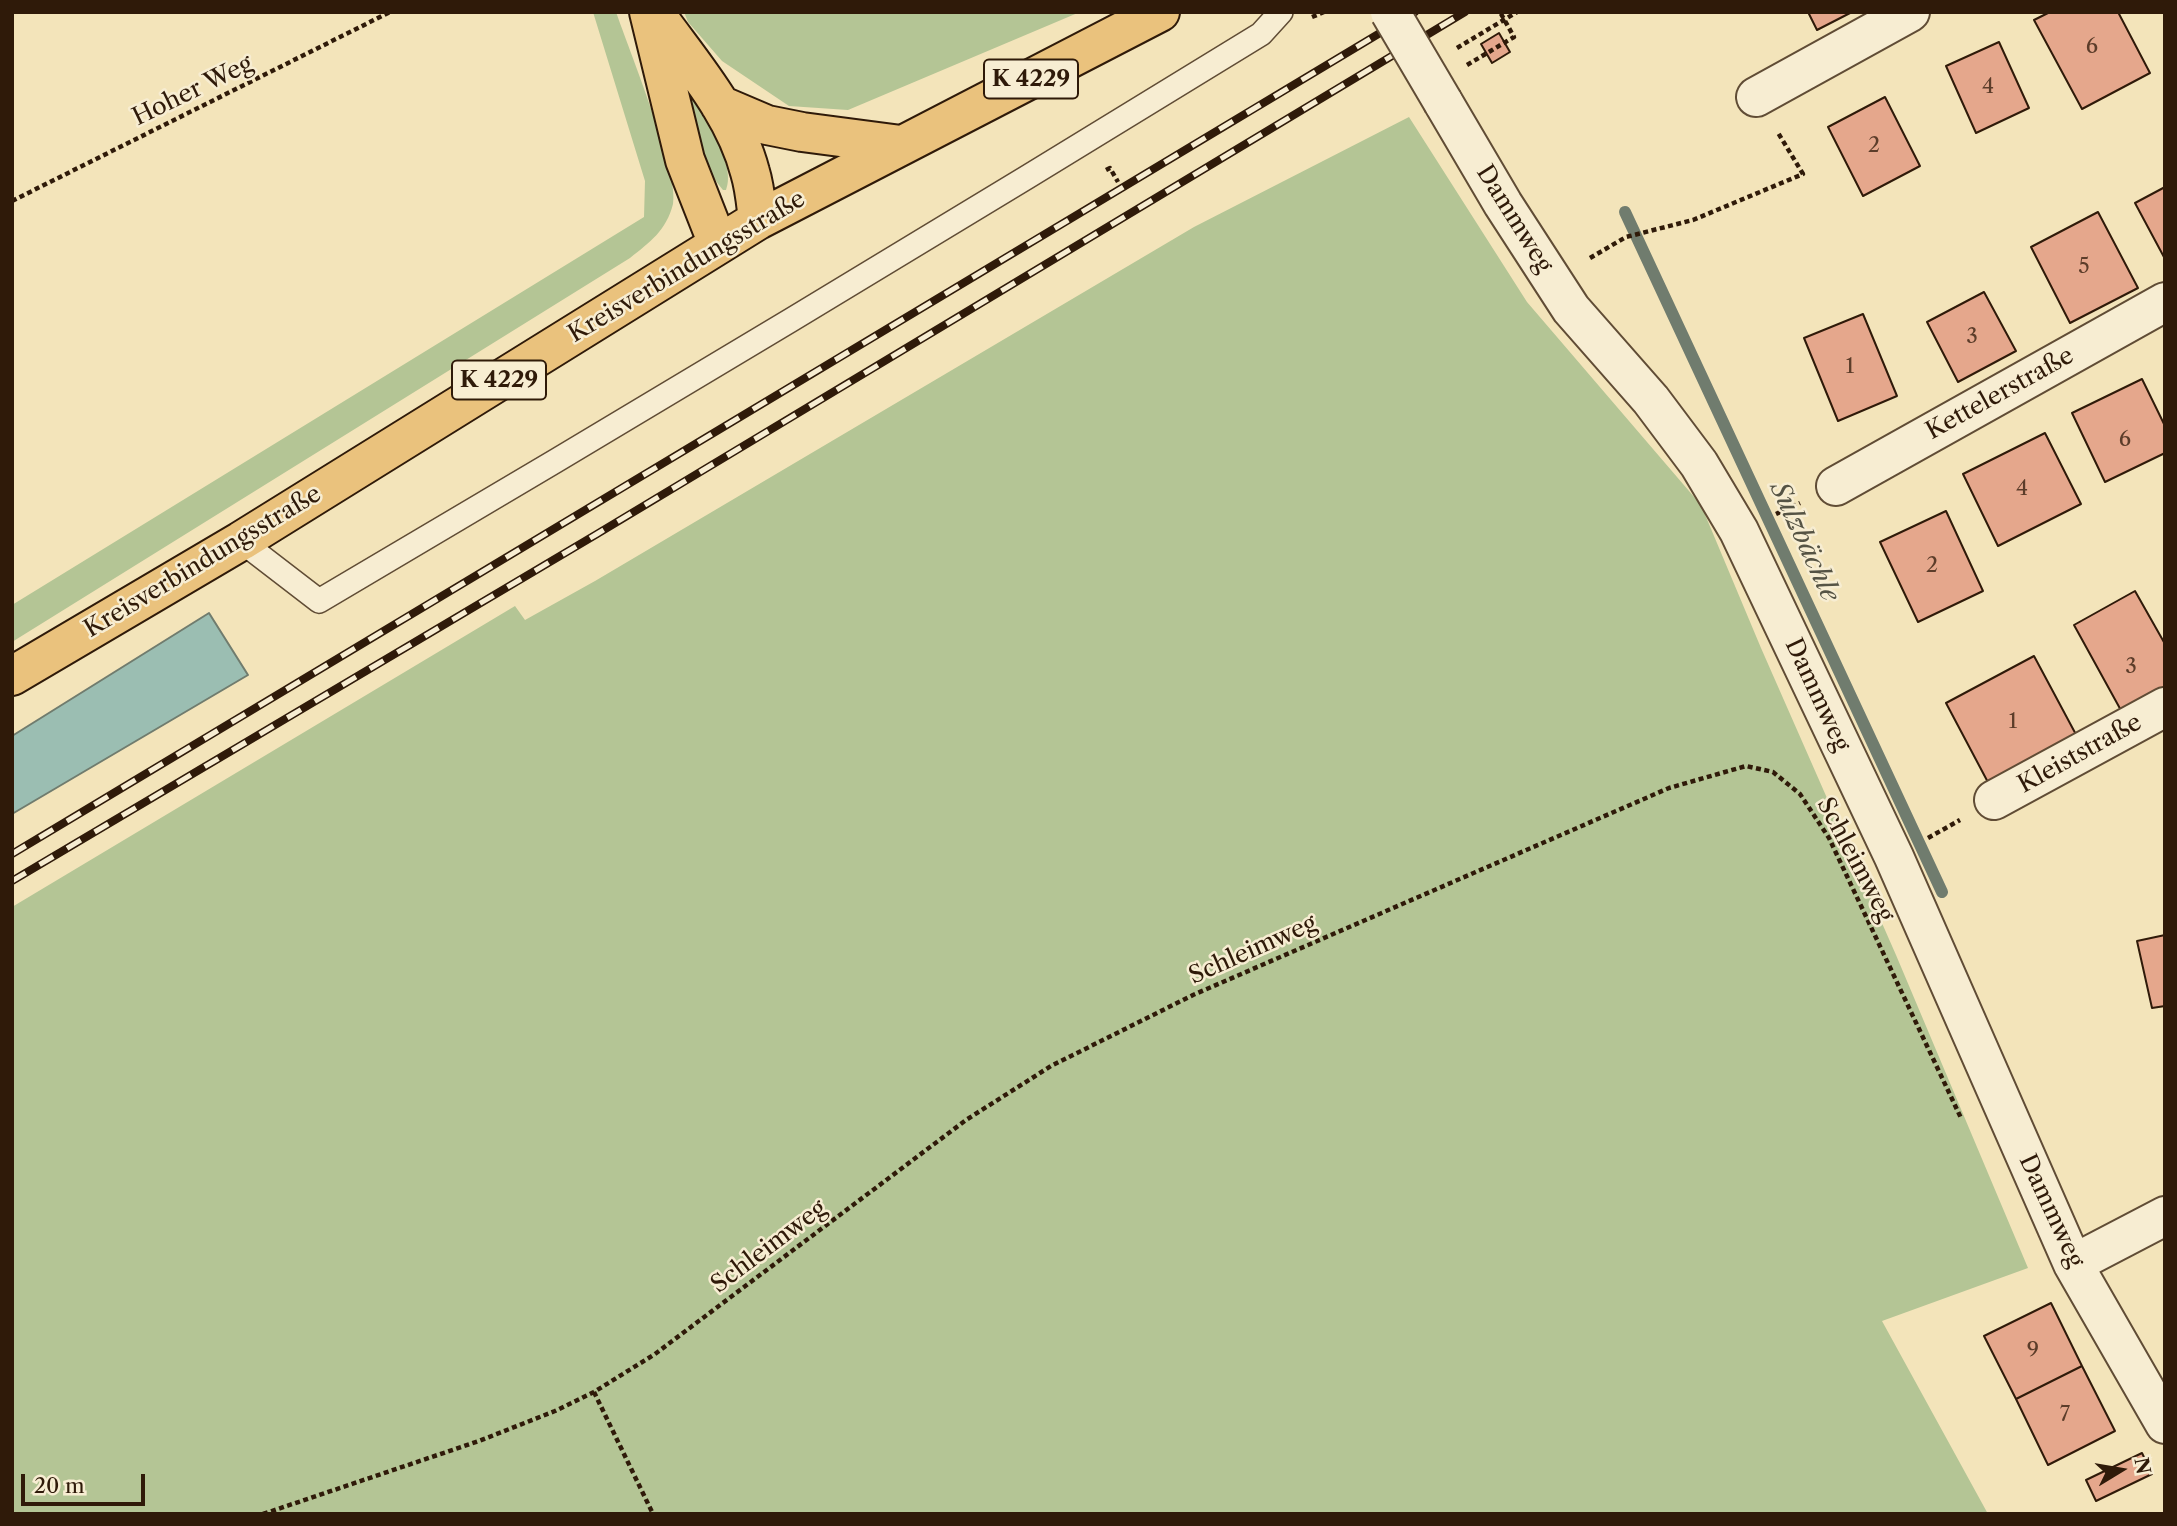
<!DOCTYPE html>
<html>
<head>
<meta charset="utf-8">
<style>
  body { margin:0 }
  #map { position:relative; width:2177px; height:1526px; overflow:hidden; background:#f3e4ba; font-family:"Libre Caslon Text",serif }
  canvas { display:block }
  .frame { position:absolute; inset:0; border:14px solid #2f1a09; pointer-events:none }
  .north { position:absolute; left:2086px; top:1435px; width:70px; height:70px; -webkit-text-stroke:5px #f7edd2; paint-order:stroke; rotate:79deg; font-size:19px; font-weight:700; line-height:28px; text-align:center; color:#2f1a09 }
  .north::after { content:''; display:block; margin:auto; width:24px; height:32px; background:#2f1a09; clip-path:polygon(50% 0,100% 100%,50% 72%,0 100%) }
  .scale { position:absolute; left:21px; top:1474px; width:124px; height:32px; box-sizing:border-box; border:4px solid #2f1a09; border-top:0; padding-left:9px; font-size:21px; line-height:24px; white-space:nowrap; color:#2f1a09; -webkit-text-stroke:5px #f7edd2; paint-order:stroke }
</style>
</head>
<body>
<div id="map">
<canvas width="2177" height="1526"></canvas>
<div class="frame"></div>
<div class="north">N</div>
<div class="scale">20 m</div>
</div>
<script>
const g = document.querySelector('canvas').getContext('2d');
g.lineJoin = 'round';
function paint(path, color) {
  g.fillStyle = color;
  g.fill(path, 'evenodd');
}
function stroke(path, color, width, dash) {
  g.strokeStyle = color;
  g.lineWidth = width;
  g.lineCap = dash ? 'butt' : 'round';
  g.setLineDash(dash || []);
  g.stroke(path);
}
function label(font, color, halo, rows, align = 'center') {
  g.font = font + ' "Libre Caslon Text",serif';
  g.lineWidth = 5;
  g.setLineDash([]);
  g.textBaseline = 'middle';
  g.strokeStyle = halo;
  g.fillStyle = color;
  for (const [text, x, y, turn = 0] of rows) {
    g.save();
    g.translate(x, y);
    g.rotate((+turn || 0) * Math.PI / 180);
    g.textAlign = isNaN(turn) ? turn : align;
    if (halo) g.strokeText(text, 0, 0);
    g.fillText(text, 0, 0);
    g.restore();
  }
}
paint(new Path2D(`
  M593,12H616C628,47 680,175 673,204C666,231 650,242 630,258L12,642V605L644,217L645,181Z
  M684,12H1080L848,110L789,106L722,61L688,22Z
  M683,79C697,105 738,162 726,190H723C695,157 693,121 683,79Z
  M1409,117L1527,302L1701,505L1761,648L1896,955L2028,1268L1882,1321L1988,1514H12V907L515,606L525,620L595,581L1194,227Z`), '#b4c595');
const water = new Path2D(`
  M209,613L248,675L12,814V736Z`);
paint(water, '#9bbeb2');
stroke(water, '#707c6e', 2);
stroke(new Path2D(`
  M1625,212L1942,892`), '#707c6e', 12);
const building = new Path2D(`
  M1808,12H1852L1817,30Z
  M2050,12H2118L2150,73L2082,109L2034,20Z
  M1499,33L1510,52L1492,63L1481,44Z
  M1999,42L2029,108L1976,133L1946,66Z
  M1885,97L1920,166L1863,196L1828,127Z
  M2165,187V259L2135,203Z
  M2098,212L2138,288L2070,323L2031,247Z
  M1984,292L2016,351L1958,382L1927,322Z
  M1863,314L1897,396L1838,421L1804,338Z
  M2142,379L2165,426V453L2105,482L2072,413Z
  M2045,433L2081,504L1998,546L1963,474Z
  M1946,511L1983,591L1918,622L1880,542Z
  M2135,591L2165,644V691L2123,714L2074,625Z
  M2034,656L2080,742L1991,788L1946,703Z
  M2165,935V1006L2152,1008L2137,941Z
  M2051,1303L2082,1366L2016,1399L1984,1336Z
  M2082,1366L2115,1431L2048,1465L2016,1399Z
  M2142,1453L2152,1474L2096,1501L2086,1480Z`);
paint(building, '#e5a78c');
stroke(building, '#2f1a09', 2);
const service = new Path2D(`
  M241,541L319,601C635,415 949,226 1261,34L1281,12`);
const minor = new Path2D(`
  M1756,97L1910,12
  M1443,102L1503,204L1571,309L1651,400L1699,464L1739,531L1894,857L2073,1264L2165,1424
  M1836,486L2165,302
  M1994,800L2165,707
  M2073,1264L2165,1216`);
const primary = new Path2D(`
  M649,12L685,160L718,244
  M659,19C693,66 735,114 750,172C755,188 756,204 758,220
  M720,105L767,125L802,132L901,145
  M12,676L241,541L758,220L1160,12`);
stroke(service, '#604c35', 26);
stroke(minor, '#604c35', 42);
stroke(primary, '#2f1a09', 42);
stroke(new Path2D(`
  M1312,17L1324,12
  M1457,48L1517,12
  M1467,65L1514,37L1500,12
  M1106,170L1110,168L1118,182
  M12,201L390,12
  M1590,258L1626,237L1693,220L1803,174L1777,131
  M1776,514L1800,503
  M1928,838L1960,820
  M594,1392L653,1514
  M263,1514L479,1441L555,1411L594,1392L655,1354L966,1120L1051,1066L1193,995L1669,788L1746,766L1773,772L1800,794L1829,838L1961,1118`), '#2f1a09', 4.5, [5, 3.5]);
stroke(service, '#f7edd2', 23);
stroke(minor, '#f7edd2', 38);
stroke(primary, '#eac27d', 38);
const rail = new Path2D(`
  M12,854L1415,12
  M12,881L597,534L1465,12`);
stroke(rail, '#2f1a09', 8);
stroke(rail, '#f7edd2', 5, [16]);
const minorBridge = new Path2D(`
  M1390,12L1443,102`);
stroke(minorBridge, '#604c35', 42, []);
stroke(minorBridge, '#f7edd2', 38);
label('21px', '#5c3d2a', null, [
  ["6",2092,47],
  ["4",1988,87],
  ["2",1874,146],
  ["5",2084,267],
  ["3",1972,337],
  ["1",1850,367],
  ["6",2125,440],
  ["4",2022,489],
  ["2",1932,566],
  ["3",2131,667],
  ["1",2013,722],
  ["9",2033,1351],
  ["7",2065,1415]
]);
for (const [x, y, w] of [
  [1031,79,94],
  [499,380,94]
]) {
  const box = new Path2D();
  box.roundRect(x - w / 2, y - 19.5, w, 39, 5);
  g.fillStyle = '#f7edd2';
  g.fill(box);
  stroke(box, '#2f1a09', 2);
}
label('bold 23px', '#2f1a09', null, [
  ["K 4229",1031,79],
  ["K 4229",499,380]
]);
label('24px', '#2f1a09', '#f7edd2', [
  ["Hoher Weg",193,91,-26],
  ["Dammweg",1514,219,58],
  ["Kreisverbindungsstraße",687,267,-31],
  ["Kettelerstraße",2000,394,-29],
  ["Kreisverbindungsstraße",203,562,-31],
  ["Dammweg",1817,695,65],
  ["Kleiststraße",2080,754,-29],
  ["Schleimweg",1855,860,62],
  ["Schleimweg",1253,950,-24],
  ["Dammweg",2051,1211,65],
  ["Schleimweg",769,1247,-37]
]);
label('italic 26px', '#555344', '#f7edd2', [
  ["Sulzbächle",1804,542,65]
]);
</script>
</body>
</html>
